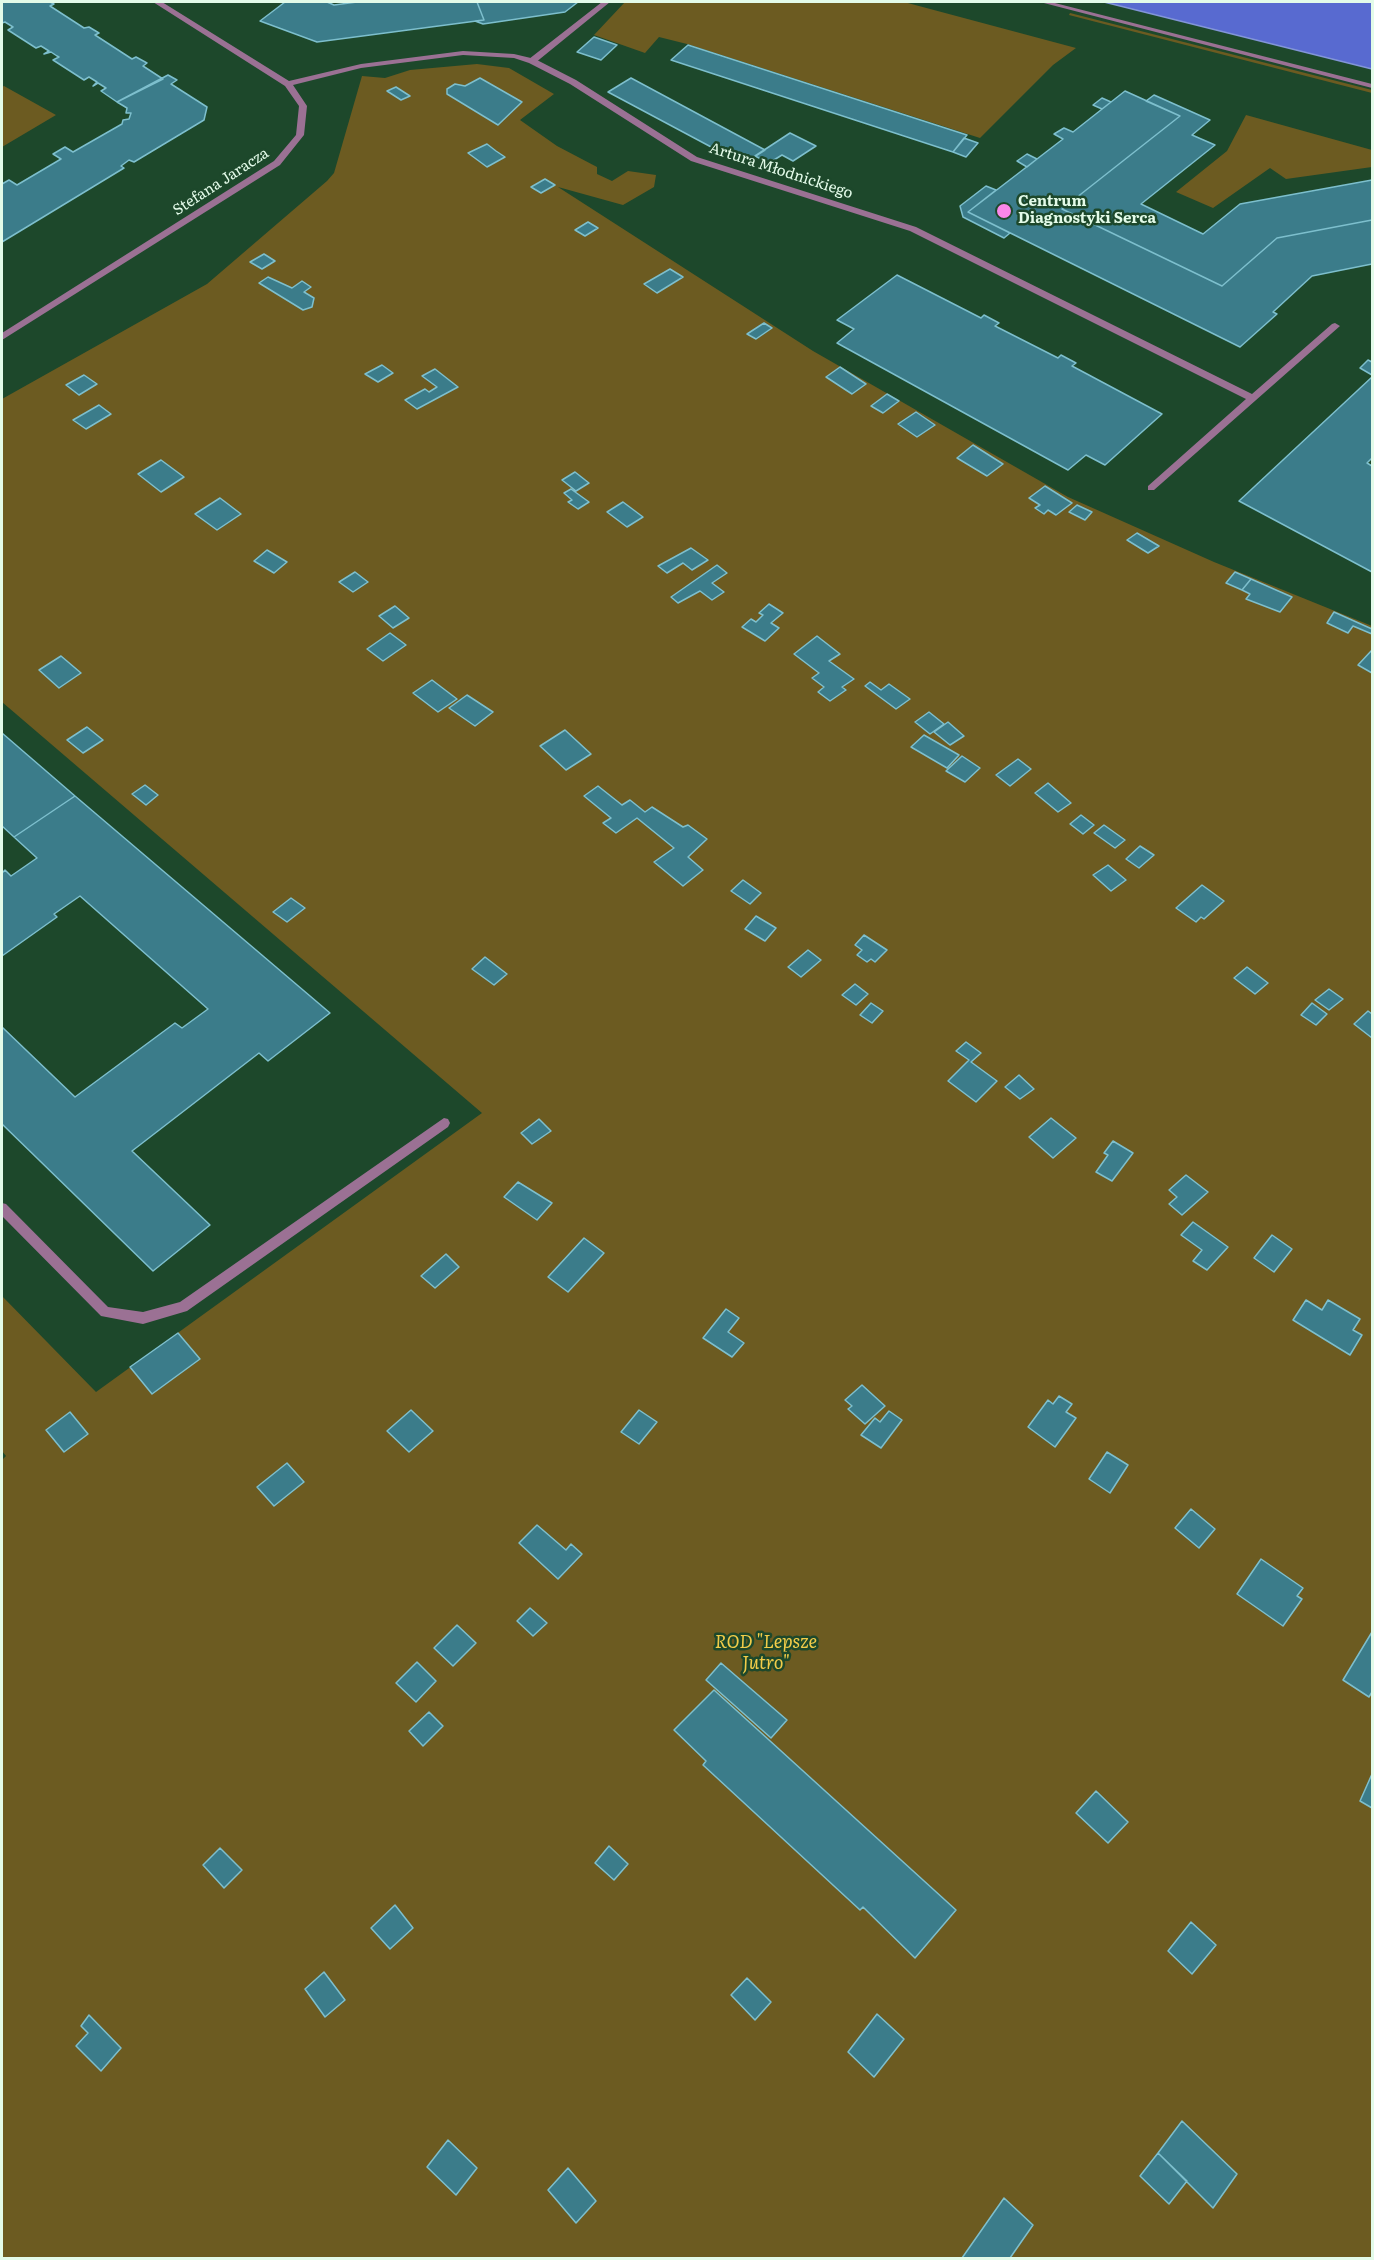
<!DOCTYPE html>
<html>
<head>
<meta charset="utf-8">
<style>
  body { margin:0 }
  #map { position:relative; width:1374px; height:2260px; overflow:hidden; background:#1d482b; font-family:Literata,serif }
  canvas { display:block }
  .frame { position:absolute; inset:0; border:3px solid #e3fbe9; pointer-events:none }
</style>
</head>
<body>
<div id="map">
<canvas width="1374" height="2260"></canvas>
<div class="frame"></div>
</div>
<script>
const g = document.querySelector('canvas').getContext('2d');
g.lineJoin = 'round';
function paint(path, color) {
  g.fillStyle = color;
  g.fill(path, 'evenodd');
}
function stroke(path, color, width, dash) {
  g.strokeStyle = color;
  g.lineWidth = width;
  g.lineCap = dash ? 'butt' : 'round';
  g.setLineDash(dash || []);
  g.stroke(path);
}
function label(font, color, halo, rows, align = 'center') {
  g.font = font + ' Literata,serif';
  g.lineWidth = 5;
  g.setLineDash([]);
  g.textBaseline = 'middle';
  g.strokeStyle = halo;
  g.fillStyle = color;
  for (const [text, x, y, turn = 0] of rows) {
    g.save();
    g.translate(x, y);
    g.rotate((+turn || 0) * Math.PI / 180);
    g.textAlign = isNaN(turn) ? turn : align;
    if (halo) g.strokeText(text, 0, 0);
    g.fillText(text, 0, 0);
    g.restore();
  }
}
paint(new Path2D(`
  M625,2H904L1076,48L1053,65L980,138L687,44L659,37L645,53L594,35Z
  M1070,13L1372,90V93L1069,15Z
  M477,64L509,68L554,94L520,120L557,146L597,167V174L612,181L628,171L656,175L654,187L623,205L558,187L813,351L1068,497L1214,562L1372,626V2258H2V1460L6,1456L2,1451V1296L96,1392L482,1113L2,702V399L207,284L327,181L334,173L362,76L385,78L410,70Z
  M4,86L56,115L2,147V87Z
  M1246,115L1372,150V167L1286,179L1270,168L1213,208L1176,192L1227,151Z`), '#6c5b21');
const water = new Path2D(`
  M1104,2H1372V69Z`);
paint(water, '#586ad0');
stroke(water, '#8296d8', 1.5);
const building = new Path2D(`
  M2,2H50L54,4L50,6L84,28L89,27L99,33L95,35L132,59L136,57L147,63L143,66L163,79L117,102L101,91L106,88L98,83L93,86L97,82L89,77L84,80L53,60L59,57L57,56L51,52L44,54L49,51L41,46L36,48L8,30L13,27L5,22L2,23Z
  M285,2H327L334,5L357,2H477L484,20L317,42L260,21Z
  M477,2H578L565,12L483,24L475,21L484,20Z
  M594,37L617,45L601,60L577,52Z
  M688,45L967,135L953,152L671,60Z
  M168,75L177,80L171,84L207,107L204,120L134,162L129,160L121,166L124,168L2,242V184L9,180L17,185L61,159L53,154L65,147L73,152L122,124L123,120L129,119L131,113H126L127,108L117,102Z
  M480,78L522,102L498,125L447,94V89L455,84L465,86Z
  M631,78L765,150L743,164L608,92Z
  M396,87L410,96L401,100L387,91Z
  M1125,91L1180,116L1062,209L1222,286L1277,238L1372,220V264L1312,276L1273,312L1277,314L1240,347L968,212L1063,139L1054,134L1064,128L1073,132Z
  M1154,95L1210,120L1192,135L1215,145L1141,204L1203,234L1240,204L1372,180V220L1277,238L1222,286L1062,209L1180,116L1146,101Z
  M1102,98L1111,102L1102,109L1093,105Z
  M790,133L816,146L793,161L782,155L769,163L755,156Z
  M964,138L978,143L966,157L953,152Z
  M487,144L496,151L505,157L487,167L468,153Z
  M1027,154L1037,159L1027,167L1017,161Z
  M545,179L555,185L541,193L531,187Z
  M986,186L996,190L968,212L1010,233L1004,238L963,217L960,206Z
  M588,222L598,228L585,236L575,230Z
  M264,254L275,261L262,269L250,262Z
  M670,269L683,277L657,293L644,284Z
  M897,275L981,318L984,315L999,323L995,326L1058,358L1061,355L1076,363L1072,366L1162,414L1105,465L1086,455L1068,470L837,343L854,329L837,320Z
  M268,277L292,288L302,281L311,287L304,292L314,298L312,307L303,310L259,283Z
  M764,323L772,328L756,339L747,334Z
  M1368,360L1372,362V375L1360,368Z
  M382,365L393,373L378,382L365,374Z
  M840,367L866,384L852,394L826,377Z
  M435,369L458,387L417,409L405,400L425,389L429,392L437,387L422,376Z
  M84,375L97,384L79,395L66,385Z
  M1372,377V458L1367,463L1372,466V572L1239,501Z
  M887,394L899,401L883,413L871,406Z
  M99,405L111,414L86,429L73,420Z
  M916,412L935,425L917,437L898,424Z
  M973,445L1003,464L987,476L957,458Z
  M161,460L184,477L161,492L138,474Z
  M575,472L589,483L576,491L562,480Z
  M1045,486L1072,503L1056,515L1048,510L1044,514L1035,508L1040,505L1029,498Z
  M571,489L589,502L578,509L568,502L572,500L564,493Z
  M220,498L241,514L217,530L195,514Z
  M623,502L643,517L627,527L607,512Z
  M1077,505L1092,512L1085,520L1069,512Z
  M1137,533L1159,546L1148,553L1127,540Z
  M691,548L708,560L692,570L683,563L667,573L658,566Z
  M267,550L287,562L274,573L254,561Z
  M717,565L727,573L712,583L724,592L712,600L700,591L678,603L671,597Z
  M355,572L368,582L353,592L339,582Z
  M1235,572L1251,579L1242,590L1226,583Z
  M1251,579L1292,597L1280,612L1246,599L1250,594L1242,590Z
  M769,604L783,613L771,623L779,628L765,641L742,627L751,619L756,622L763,615L759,613Z
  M395,606L409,618L393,628L379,616Z
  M1334,612L1372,629V634L1353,626L1348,633L1327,623Z
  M390,633L406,645L383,661L367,649Z
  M817,636L840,654L829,661L854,679L842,687L846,690L830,701L818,692L824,687L812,678L819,673L794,654Z
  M1372,650V673L1358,665Z
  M61,656L81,673L59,688L39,670Z
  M432,680L457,699L438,712L413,693Z
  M870,682L881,690L889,684L910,699L896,709L865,686Z
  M467,695L493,712L475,726L449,708Z
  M929,712L944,724L930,734L915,722Z
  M948,722L964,736L950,745L934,732Z
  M87,727L103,740L83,753L67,740Z
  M565,730L591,754L566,770L540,746Z
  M2,733L75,796L14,837L2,826Z
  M924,735L959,755L947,768L911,747Z
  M962,756L980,768L965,782L946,771Z
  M1018,759L1031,769L1010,786L996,775Z
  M1048,783L1071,803L1058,812L1035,793Z
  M145,785L158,795L146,805L132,794Z
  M598,786L622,805L630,800L645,812L652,807L683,827L688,825L707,839L688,857L703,870L683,886L654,862L674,848L637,818L616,833L603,823L611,818L584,796Z
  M75,796L330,1013L268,1061L259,1053L132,1151L210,1225L153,1271L2,1124V1027L75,1097L175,1023L182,1028L208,1009L80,896L54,914L57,917L2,956V873L5,870L11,876L37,858L14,837Z
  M1081,815L1094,825L1083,834L1070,824Z
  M1104,825L1125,840L1115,848L1094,833Z
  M1140,846L1154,855L1139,868L1126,859Z
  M1108,865L1126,880L1111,891L1093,875Z
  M743,880L761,893L750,904L731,891Z
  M1202,885L1224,901L1204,919L1201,917L1196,922L1176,908Z
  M291,898L305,908L287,922L273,912Z
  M756,916L776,928L765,941L745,929Z
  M864,935L887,950L875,962L871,959L867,962L857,955L862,950L855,945Z
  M808,950L821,960L801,977L788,967Z
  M485,957L507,974L494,985L472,969Z
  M1247,967L1268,983L1255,994L1234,978Z
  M855,984L868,994L856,1005L842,995Z
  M1329,989L1343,999L1329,1010L1315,1000Z
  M871,1003L883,1011L872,1023L860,1015Z
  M1312,1003L1327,1014L1316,1025L1301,1015Z
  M1368,1011L1372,1014V1038L1354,1024Z
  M966,1042L981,1053L971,1062L997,1081L976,1102L948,1081L969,1060L956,1051Z
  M1019,1075L1034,1089L1020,1099L1005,1087Z
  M1051,1118L1076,1138L1053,1158L1029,1137Z
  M539,1119L551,1131L532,1144L521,1133Z
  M1113,1141L1133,1153L1112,1181L1096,1172L1108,1155L1104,1153Z
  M1186,1175L1208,1192L1182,1215L1169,1204L1177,1197L1169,1190Z
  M518,1182L552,1203L537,1220L504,1197Z
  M1193,1222L1228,1247L1207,1270L1193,1261L1202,1250L1181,1235Z
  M1272,1235L1292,1249L1274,1272L1254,1258Z
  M584,1238L604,1253L568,1292L548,1277Z
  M446,1254L459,1267L435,1288L421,1276Z
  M1306,1300L1322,1310L1328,1300L1360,1319L1353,1330L1362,1335L1350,1355L1293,1320Z
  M726,1309L739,1318L728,1332L744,1343L732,1357L703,1338Z
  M178,1333L200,1359L152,1394L130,1367Z
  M862,1385L885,1406L865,1424L848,1409L852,1406L845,1400Z
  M1059,1396L1072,1404L1066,1412L1076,1418L1055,1447L1028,1427L1048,1400L1053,1404Z
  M411,1410L433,1431L409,1452L387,1431Z
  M639,1410L657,1422L639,1444L621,1432Z
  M889,1411L902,1420L881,1448L861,1435L875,1418L880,1422Z
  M70,1412L88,1434L64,1452L46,1430Z
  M1107,1452L1128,1465L1110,1493L1089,1479Z
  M287,1463L304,1482L274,1506L257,1487Z
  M1191,1509L1215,1529L1199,1548L1175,1528Z
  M537,1525L566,1550L571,1544L582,1554L558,1579L519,1543Z
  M1261,1559L1303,1588L1297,1596L1302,1599L1283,1626L1237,1594Z
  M530,1608L547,1623L533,1636L517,1621Z
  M457,1625L476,1643L453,1666L434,1648Z
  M1372,1632V1692L1369,1697L1343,1680Z
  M417,1662L436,1681L416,1702L396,1683Z
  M721,1663L787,1720L771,1738L706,1680Z
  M714,1690L956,1910L915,1958L863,1907L860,1910L703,1765L706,1761L674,1730Z
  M429,1712L443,1726L423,1746L409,1731Z
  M1372,1774V1808L1360,1801Z
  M1096,1791L1128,1822L1108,1843L1076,1813Z
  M609,1846L628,1864L614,1880L595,1863Z
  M220,1848L242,1870L224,1888L203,1865Z
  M395,1905L413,1928L390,1949L371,1928Z
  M1191,1922L1216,1945L1192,1974L1168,1951Z
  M324,1972L345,2000L325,2017L305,1989Z
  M747,1978L771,2002L755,2020L731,1995Z
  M877,2014L904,2039L874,2077L848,2052Z
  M89,2015L121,2048L101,2071L76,2046L88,2033L81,2026Z
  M1182,2121L1237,2174L1213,2208L1158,2153Z
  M448,2140L477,2168L456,2195L427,2167Z
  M1158,2153L1187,2181L1169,2204L1140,2176Z
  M568,2168L596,2201L576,2223L548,2190Z
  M1004,2198L1033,2225L1010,2258H962Z`);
paint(building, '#3b7c8a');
stroke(building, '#7dbfcd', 1.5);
paint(new Path2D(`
  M602,2H610L535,63H529V59Z
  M1040,2H1051L1372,84V88Z
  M444,1118L448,1119L450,1123L448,1127L187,1311L143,1324L101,1316L2,1216V1203L6,1204L108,1307L143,1312L180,1302Z`), '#9b7194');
paint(new Path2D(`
  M153,2H162L289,81L361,64L463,51L514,54L535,59L576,80L697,157L916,227L1252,394L1332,324L1335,323L1340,326L1154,490H1148V486L1246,399L910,231L691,161L570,84L529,63L514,58L463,55L361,68L293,85L307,106L304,135L280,165L2,340V333L274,161L296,135L299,106L285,86Z`), '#9b7194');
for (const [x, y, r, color] of [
  [1004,211,8,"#f987e9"]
]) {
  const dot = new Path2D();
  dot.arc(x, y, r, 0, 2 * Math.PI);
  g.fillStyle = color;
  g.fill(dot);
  stroke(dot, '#1d482b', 2);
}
label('15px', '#e3fbe9', '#1d482b', [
  ["Artura Młodnickiego",781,171,18],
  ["Stefana Jaracza",221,182,-33]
]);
label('bold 15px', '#e3fbe9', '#1d482b', [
  ["Centrum",1018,202],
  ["Diagnostyki Serca",1018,219]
], 'left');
label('italic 18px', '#f2cc49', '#1d482b', [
  ["ROD \"Lepsze",766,1643],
  ["Jutro\"",766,1664]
]);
</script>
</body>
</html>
